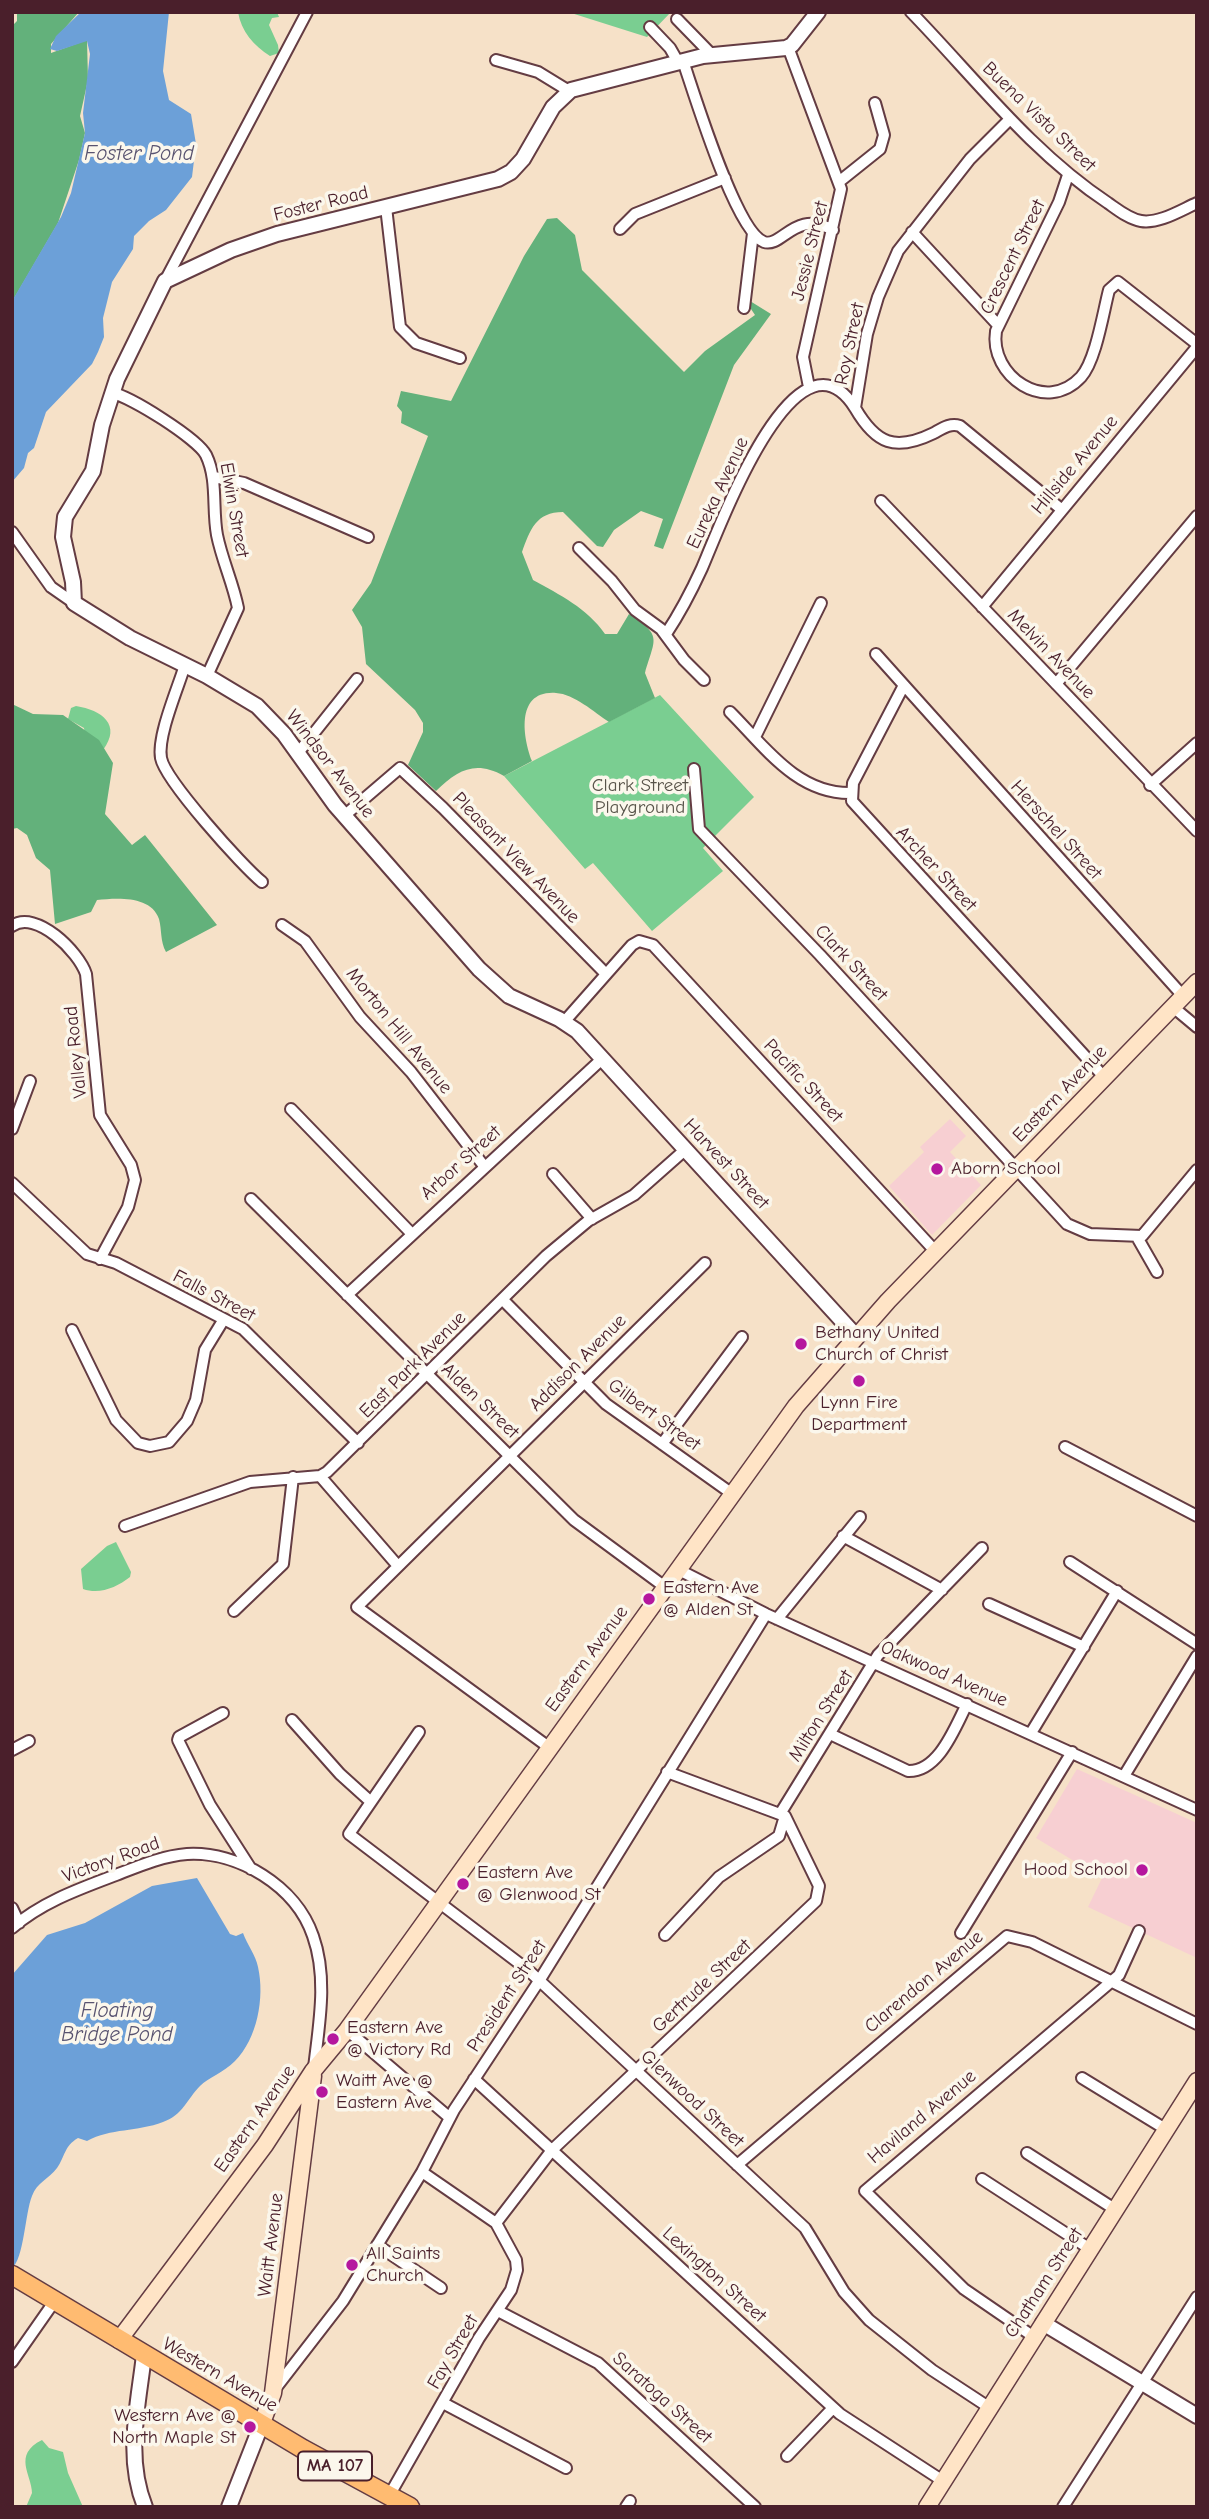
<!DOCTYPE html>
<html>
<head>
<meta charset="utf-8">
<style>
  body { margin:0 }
  #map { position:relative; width:1209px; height:2519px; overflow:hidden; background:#f6e1c8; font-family:"Comic Neue",sans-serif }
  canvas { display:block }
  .frame { position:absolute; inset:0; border:14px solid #4a1f2b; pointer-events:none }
</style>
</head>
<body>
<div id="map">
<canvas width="1209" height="2519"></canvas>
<div class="frame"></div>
</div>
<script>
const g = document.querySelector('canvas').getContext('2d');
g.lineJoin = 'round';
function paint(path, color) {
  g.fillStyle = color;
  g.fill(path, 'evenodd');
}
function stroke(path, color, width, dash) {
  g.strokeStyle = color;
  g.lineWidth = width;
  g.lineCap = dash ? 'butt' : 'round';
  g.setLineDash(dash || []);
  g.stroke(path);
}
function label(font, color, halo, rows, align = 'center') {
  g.font = font + ' "Comic Neue",sans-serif';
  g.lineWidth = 7;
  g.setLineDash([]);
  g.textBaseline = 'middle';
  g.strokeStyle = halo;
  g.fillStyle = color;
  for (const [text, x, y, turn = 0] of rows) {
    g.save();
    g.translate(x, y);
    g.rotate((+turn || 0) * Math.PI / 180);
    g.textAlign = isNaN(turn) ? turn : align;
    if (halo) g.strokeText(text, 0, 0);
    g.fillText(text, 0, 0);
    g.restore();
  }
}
paint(new Path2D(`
  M950,1119L966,1136L950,1152L981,1185L932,1235L889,1186L924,1152L920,1147Z
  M1077,1769L1197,1823V1958L1088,1907L1102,1878L1036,1838Z`), '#f7cfd2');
paint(new Path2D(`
  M238,12H277L279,17L272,18L269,25L278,45L279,53L270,56C254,46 241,31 238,12Z
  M568,12H671L647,37Z
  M660,695L754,797L703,848L723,871L652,931L593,863L585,869L504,776Z
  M76,706C102,710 122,725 103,750L85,736L84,728L68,719L71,708Z
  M116,1542L131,1572L130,1577C117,1587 100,1595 83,1589L81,1569L107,1546Z
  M42,2440L49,2448L63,2452L68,2473L83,2507H26L32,2493C32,2475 12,2455 42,2440Z`), '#7ace91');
paint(new Path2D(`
  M17,12H79L51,44V53L87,40L88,80L80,116L85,133L79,160L58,223L12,302V26L17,21Z
  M557,218L575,235L582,270L684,372L705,351L755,315L749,306L750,301L771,314L734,365L663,549L654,546L663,519L641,511L614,530L603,547L597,546L563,512C536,512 530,530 522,552L533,580C560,595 587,608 605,634H617L629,614C663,636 655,638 645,673L655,698L609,722C594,712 574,694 556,693C515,690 523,738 532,761L504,776C475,760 458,770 436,791L408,765L423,732V723L415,710L366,664L362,627L352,610L371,583L428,436L401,423L402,412L397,406L401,391L451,401L524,256L547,219Z
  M12,704L33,714L63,715L99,740L113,763L105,814L132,845L145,835L217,925L166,952C160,941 162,930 159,919C151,895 116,898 97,900L91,912L55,924L50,870L36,858L27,835L17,828L12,829Z`), '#63b17b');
paint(new Path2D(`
  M81,12H169L163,71L169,100L191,114L196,144L192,177L166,210L149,221L134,236L133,249L112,282L103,318L104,337L98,352L92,364L46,412L34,448L28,453L24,468L12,482V301L61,217L71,193L85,133L83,113L90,54L87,41L57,51L50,49L56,36Z
  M197,1878L230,1934L236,1936L243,1933C247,1944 256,1956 258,1967C265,1998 257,2039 235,2061C224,2072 208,2078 200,2086C187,2099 183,2115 163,2122C137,2132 111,2128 87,2141L78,2138C64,2146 65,2157 57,2168C49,2179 37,2182 32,2196C25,2213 24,2259 12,2268V1975L47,1935L85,1923L152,1886Z`), '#6ca0d8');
const minor = new Path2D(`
  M911,12C975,78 1031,152 1108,203C1118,210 1129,219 1141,221C1159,224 1181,210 1197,203
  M677,19L712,55
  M650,27L670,48L678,62
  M788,47L841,189L803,357L809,387
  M496,60L538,72L569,91
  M683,61C694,93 736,232 764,242C782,248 795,209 833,230
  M1010,119L970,159L898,251L878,297L867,334L855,408C876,444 895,452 934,433C943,428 950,423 960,426L1061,509
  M1068,175L1059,202L996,331C989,376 1046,415 1081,377C1096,360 1103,313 1109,290L1118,282L1197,344
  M840,181L880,149L884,135L875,103
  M386,207L400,327L416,343L460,358
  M620,229L635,214L725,178
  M912,232L998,325
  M165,281L307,12
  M744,308L753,233
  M112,393C130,396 198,439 206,455C218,480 212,508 217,535C222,560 233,583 238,608L207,676
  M214,477L244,483L368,537
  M881,501L1197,831
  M12,532L51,587L74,603
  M579,548L612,581L635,610L661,629L684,660L704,680
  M982,607L1197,347
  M666,634C680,613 691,592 702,568C718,532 796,315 855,408
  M876,654L1183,996
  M185,665C178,688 157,736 161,758C165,780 243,867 262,882
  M1056,684L1197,516
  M903,687L853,783L852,801L1105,1078
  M730,712C765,747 797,794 851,793
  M755,737L821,603
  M298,753L357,679
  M694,769L699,829L820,955L1067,1224L1090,1234L1142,1236L1197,1170
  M1150,785L1197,743
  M344,816L400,768L443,808L605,973
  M282,925L305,941L360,1017L411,1072L484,1166
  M12,926C36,909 79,952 86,974L100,1115L131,1165L135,1180L128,1207L100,1259
  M1173,1007L1197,1027
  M564,1022L632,945L639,941L653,945L936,1252
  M291,1109L411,1233
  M12,1129L30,1081
  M553,1174L592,1219
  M12,1183L87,1254L116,1263L243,1329L358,1443
  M251,1199L574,1520L665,1587
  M1137,1237L1157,1272
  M347,1295L602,1059
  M503,1300L606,1404L731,1493
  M72,1330L116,1420L138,1443L150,1446L169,1442L187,1421L196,1400L205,1350L224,1319
  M662,1444L742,1337
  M1065,1447L1197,1516
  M320,1476L398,1566
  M125,1526L250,1482L320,1476L327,1472L546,1256L588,1221L634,1195L686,1149
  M843,1536L942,1590
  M1070,1562L1197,1644
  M677,1569L766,1614L1197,1810
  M989,1604L1084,1647
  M234,1611L283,1564L293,1477
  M777,1619L860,1517
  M223,1713L179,1737L178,1740L210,1805L251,1869
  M292,1720L340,1774L371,1802
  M419,1732L349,1834L528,1970L805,2228L844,2292L869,2320L932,2370L990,2408
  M1031,1733L1117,1591
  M830,1734L908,1771C939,1772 955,1727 967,1704
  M550,1748L357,1607L705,1263
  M12,1750L29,1741
  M1124,1776L1197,1656
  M780,1814L878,1655L982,1548
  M12,1908L19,1923
  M12,1928C42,1902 79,1889 116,1875C139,1866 162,1856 187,1854C238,1851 296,1886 313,1936C328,1978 319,2024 314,2068
  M961,1933L1072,1752
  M665,1935L719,1877L779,1836L785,1816
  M347,2030L450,2118
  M1082,2078L1167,2130
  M474,2079L840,2414L943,2481
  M1027,2153L1116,2210
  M737,2165L1007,1936L1032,1942L1197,2024
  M422,2172L496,2223L552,2150L816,1901L819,1886L785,1816L667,1772
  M982,2179L1090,2249
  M377,2245L441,2288
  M498,2311L598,2363L755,2507
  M1034,2337L964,2289L865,2191L1119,1975L1139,1931
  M12,2362L54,2302
  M275,2389L343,2301L422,2172L454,2110L539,1981L766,1614
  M443,2403L566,2468
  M787,2456L833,2408
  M389,2496L479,2338L511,2290L517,2270L516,2260L496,2223
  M626,2507L630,2501
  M1063,2507L1197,2297`);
const tertiary = new Path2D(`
  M818,12L792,45L786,48L703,56L571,90L553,107L523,159L511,172L498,179L277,234L231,250L165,281L117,379L102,425L93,471L65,517L63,537L73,582L74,603L130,638L207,676L257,706L284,734L335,805L479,969L509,996L559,1019L577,1031L856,1336
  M1043,2323L1197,2416
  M144,2355C138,2407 125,2457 145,2507
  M229,2507L262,2423`);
const secondary = new Path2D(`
  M119,2340L265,2145L313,2071L347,2030L796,1406L888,1301L1197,982
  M262,2423L273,2393L313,2076
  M927,2507L1197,2081`);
const primary = new Path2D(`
  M12,2275L303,2449L410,2507`);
stroke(minor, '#643c43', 14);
stroke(tertiary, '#643c43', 18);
stroke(secondary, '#643c43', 19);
stroke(primary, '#643c43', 21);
stroke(minor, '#fff', 10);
stroke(tertiary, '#fff', 14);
stroke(secondary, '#ffe4c6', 16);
stroke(primary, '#ffbb71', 18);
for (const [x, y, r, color] of [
  [937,1169,7,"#b5179e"],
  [801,1344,7,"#b5179e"],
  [859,1381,7,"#b5179e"],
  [649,1599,7,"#b5179e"],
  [1142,1870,7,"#b5179e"],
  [463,1884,7,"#b5179e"],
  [333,2039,7,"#b5179e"],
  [322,2092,7,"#b5179e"],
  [352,2265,7,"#b5179e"],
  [250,2427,7,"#b5179e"]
]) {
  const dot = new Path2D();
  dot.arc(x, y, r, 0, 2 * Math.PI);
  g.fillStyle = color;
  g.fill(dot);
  stroke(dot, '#fbf7ec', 2.5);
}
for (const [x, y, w] of [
  [335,2466,74]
]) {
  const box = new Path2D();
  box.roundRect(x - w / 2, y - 14.5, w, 29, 5);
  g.fillStyle = '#fbf7ec';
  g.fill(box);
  stroke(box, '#4a1f2b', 2);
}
label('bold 18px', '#4a1f2b', null, [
  ["MA 107",335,2466]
]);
label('19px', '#4a1f2b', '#fbf7ec', [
  ["Buena Vista Street",1039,117,44],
  ["Foster Road",321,204,-14],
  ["Jessie Street",810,251,-76],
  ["Crescent Street",1013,257,-64],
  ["Roy Street",850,344,-78],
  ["Hillside Avenue",1075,465,-50],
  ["Eureka Avenue",718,493,-65],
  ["Elwin Street",234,510,80],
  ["Melvin Avenue",1051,654,46],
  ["Windsor Avenue",330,764,52],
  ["Herschel Street",1056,830,48],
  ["Pleasant View Avenue",516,858,46],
  ["Archer Street",936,869,47],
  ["Clark Street",851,963,47],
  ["Morton Hill Avenue",399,1031,51],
  ["Valley Road",76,1052,-96],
  ["Pacific Street",803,1081,47],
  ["Eastern Avenue",1060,1094,-46],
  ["Arbor Street",461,1163,-42],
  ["Harvest Street",726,1164,47],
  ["Falls Street",214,1296,28],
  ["Addison Avenue",578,1363,-45],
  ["East Park Avenue",413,1365,-45],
  ["Alden Street",480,1401,44],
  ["Gilbert Street",654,1415,36],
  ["Eastern Avenue",587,1659,-54],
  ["Oakwood Avenue",944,1674,24],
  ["Milton Street",821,1716,-58],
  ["Victory Road",111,1860,-20],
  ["Clarendon Avenue",924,1982,-40],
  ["Gertrude Street",702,1986,-43],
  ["President Street",507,1996,-57],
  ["Glenwood Street",692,2099,43],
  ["Haviland Avenue",922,2117,-40],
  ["Eastern Avenue",255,2119,-55],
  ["Waitt Avenue",271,2245,-83],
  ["Lexington Street",714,2275,42],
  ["Chatham Street",1044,2283,-57],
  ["Fay Street",453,2352,-60],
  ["Western Avenue",220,2375,30],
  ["Saratoga Street",662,2398,42]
]);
label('19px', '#58544a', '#fbf7ec', [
  ["Clark Street",640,786],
  ["Playground",640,808]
]);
label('19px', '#4a1f2b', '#fbf7ec', [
  ["Aborn School",951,1169],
  ["Bethany United",815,1333],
  ["Church of Christ",815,1355],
  ["Lynn Fire",859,1403,"center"],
  ["Department",859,1425,"center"],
  ["Eastern Ave",663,1588],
  ["@ Alden St",663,1610],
  ["Hood School",1128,1870,"right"],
  ["Eastern Ave",477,1873],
  ["@ Glenwood St",477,1895],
  ["Eastern Ave",347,2028],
  ["@ Victory Rd",347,2050],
  ["Waitt Ave @",336,2081],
  ["Eastern Ave",336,2103],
  ["All Saints",366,2254],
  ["Church",366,2276],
  ["Western Ave @",236,2416,"right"],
  ["North Maple St",236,2438,"right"]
], 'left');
label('italic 21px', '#585370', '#fbf7ec', [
  ["Foster Pond",139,154],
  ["Floating",117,2011],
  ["Bridge Pond",117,2035]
]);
</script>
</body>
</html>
